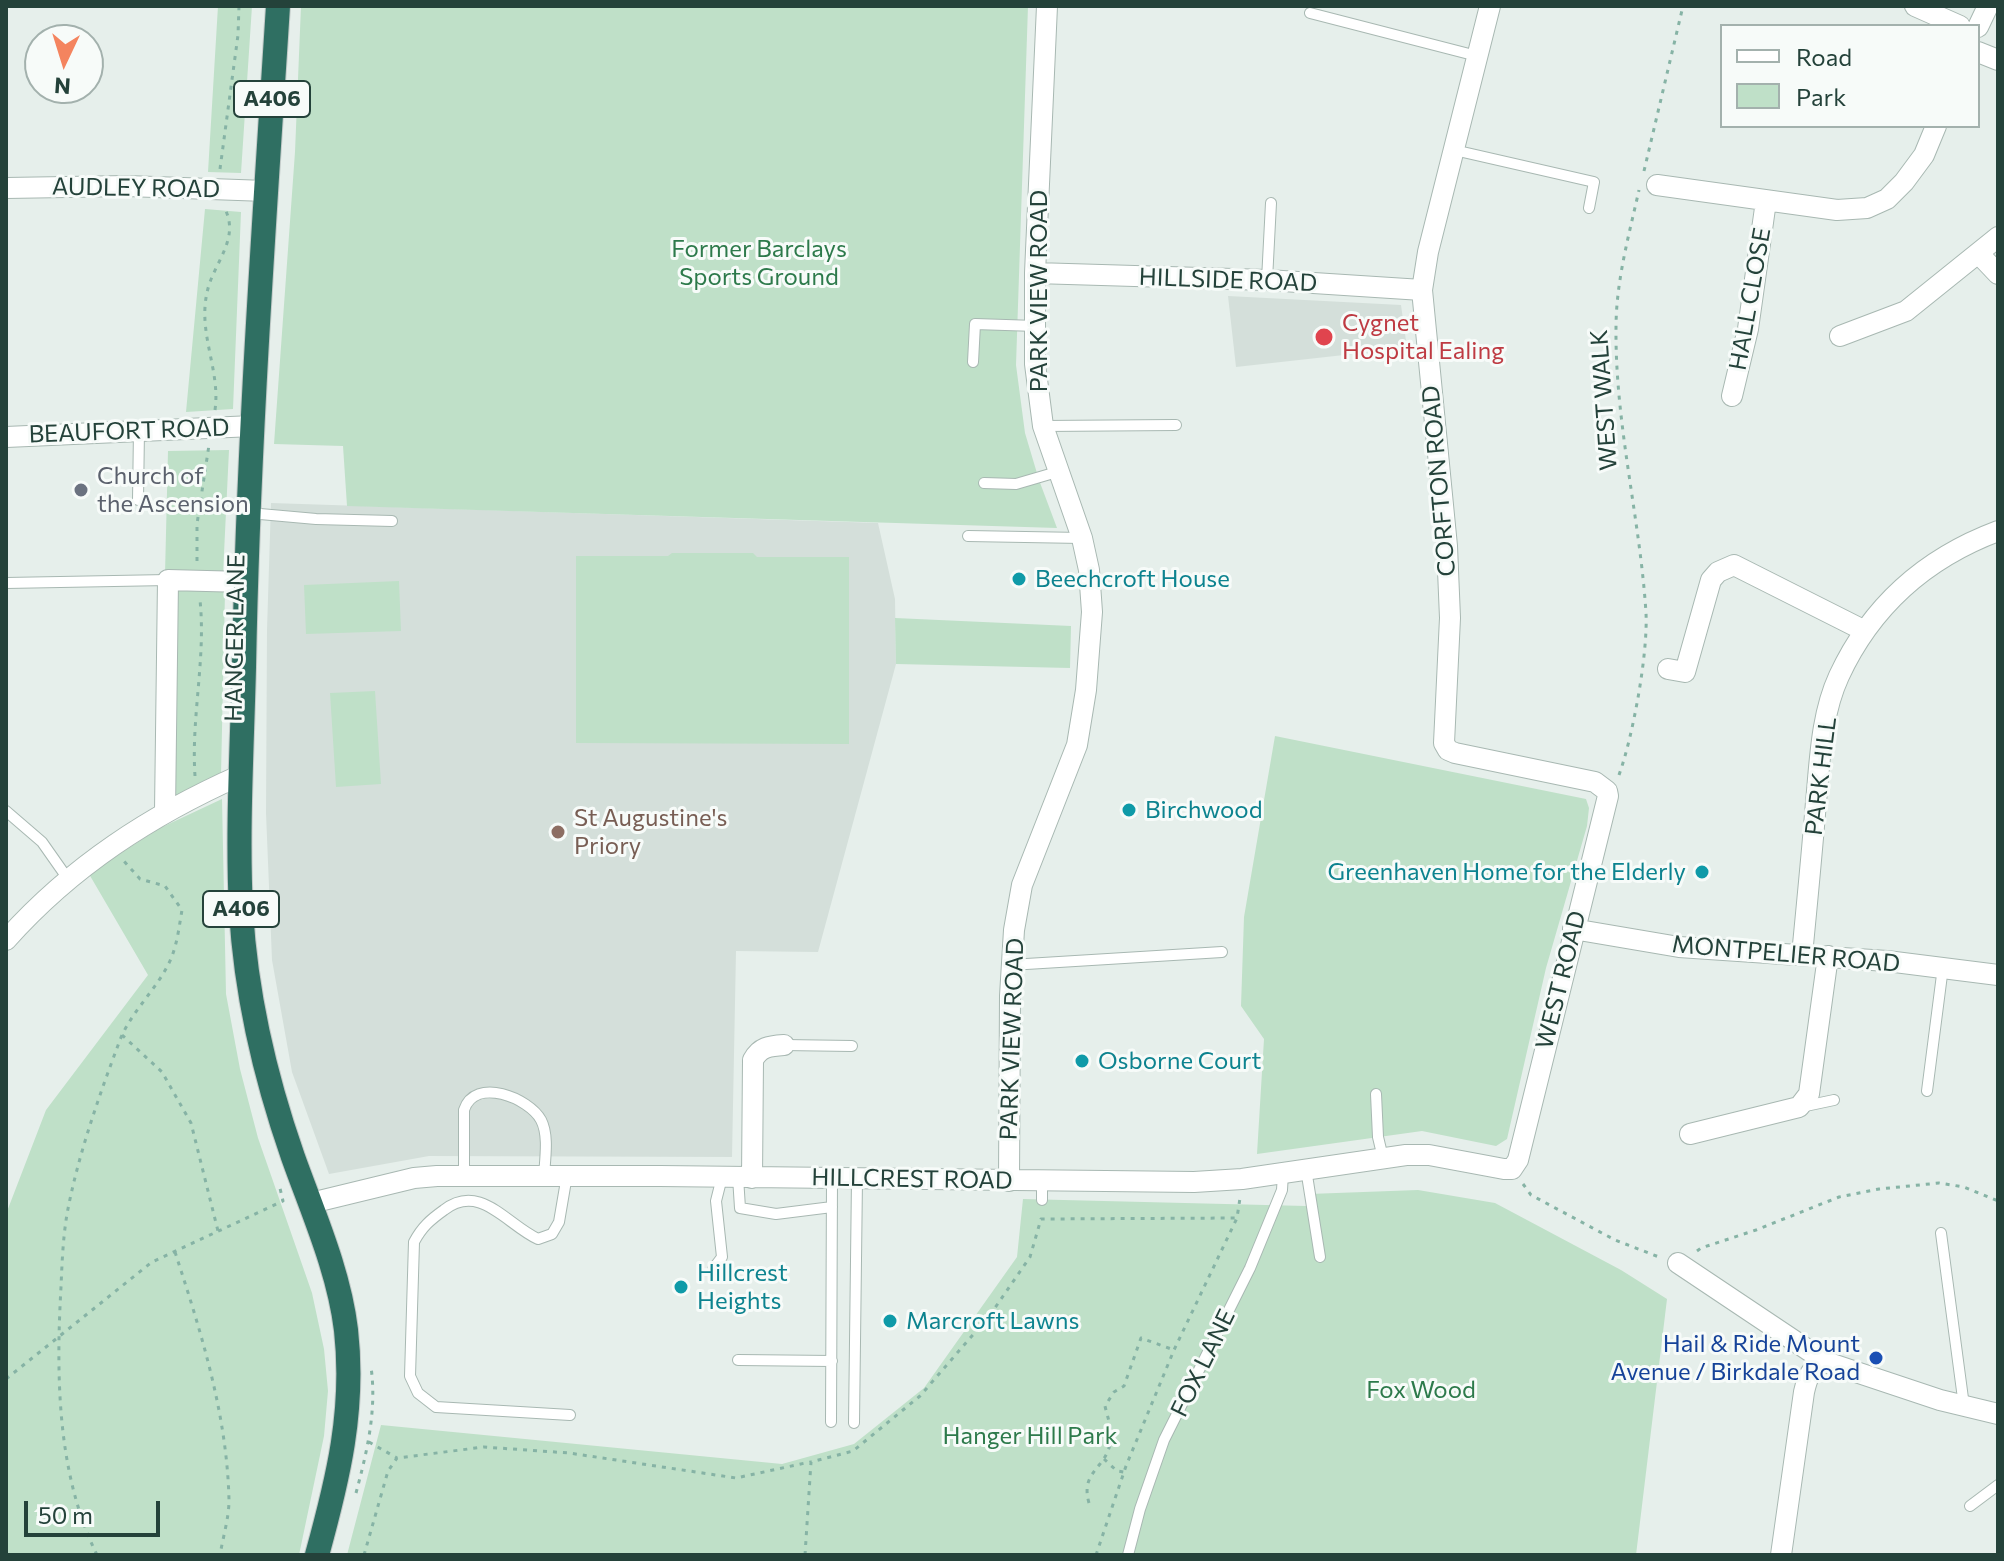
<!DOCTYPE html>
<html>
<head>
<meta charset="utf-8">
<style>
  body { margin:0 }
  #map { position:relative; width:2004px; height:1561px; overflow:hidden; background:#e6efeb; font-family:Commissioner,sans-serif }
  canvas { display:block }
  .frame { position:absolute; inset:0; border:8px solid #24423a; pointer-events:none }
  .legend { position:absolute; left:1720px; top:24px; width:260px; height:104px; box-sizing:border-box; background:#f7fbf9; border:2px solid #a3b1ad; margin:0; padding:10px 14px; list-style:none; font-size:24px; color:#24423a }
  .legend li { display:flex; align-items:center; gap:16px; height:40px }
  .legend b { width:40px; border:2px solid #a3b1ad }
  .north { position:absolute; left:24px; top:24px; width:80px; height:80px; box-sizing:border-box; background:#f7fbf9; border:2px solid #a3b1ad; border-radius:50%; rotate:184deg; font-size:22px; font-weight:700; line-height:32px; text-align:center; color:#24423a }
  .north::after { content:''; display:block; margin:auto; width:28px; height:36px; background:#f4845f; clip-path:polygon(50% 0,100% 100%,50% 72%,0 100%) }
  .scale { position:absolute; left:24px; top:1501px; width:136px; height:36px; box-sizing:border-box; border:4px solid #24423a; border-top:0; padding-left:10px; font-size:24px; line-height:28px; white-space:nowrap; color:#24423a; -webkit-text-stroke:6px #f7fbf9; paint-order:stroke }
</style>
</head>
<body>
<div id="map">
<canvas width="2004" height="1561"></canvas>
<div class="frame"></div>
<ul class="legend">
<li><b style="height:10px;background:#fff"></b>Road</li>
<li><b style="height:22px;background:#bfe0c8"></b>Park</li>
</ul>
<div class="north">N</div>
<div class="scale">50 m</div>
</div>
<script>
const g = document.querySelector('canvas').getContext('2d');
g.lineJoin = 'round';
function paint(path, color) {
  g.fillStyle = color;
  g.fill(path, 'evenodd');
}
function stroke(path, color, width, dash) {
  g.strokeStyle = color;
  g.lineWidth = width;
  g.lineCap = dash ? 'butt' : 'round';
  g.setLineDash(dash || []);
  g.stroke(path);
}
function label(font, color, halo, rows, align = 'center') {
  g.font = font + ' Commissioner,sans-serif';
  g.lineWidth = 6;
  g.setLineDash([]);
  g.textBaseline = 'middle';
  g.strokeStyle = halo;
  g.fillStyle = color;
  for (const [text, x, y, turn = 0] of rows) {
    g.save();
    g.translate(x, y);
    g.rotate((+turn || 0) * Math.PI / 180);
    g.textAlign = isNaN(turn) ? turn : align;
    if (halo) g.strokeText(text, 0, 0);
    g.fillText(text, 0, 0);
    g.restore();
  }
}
paint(new Path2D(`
  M1228,296L1401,305L1407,348L1236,367Z
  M271,503L878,523L895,599L896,664L818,952L736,951L732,1157L429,1156L329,1174L292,1072L272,960L266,813L267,630Z`), '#d4dfda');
paint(new Path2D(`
  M218,6H252L241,173L208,172Z
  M301,6H1028L1016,365L1025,433L1039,480L1057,528L347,506L343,446L274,444L295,152Z
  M205,209L241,212L233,409L186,412Z
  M229,450L223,574H165L168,451Z
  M672,553H753L757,557H849V744L576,743V556H668Z
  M399,581L401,631L306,634L304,585Z
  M174,590L225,592L221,775L170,798Z
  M895,618L1071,626L1070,668L896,664Z
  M375,691L381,784L336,787L330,693Z
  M1275,736L1586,799L1589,808L1587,826L1546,968L1507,1139L1496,1146L1422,1131L1257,1154L1264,1039L1241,1006L1244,917Z
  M222,799L226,994L240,1069L258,1138L312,1293L324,1349L328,1391L324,1436L299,1555H6V1214L46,1110L148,975L89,874L158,829Z
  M1418,1190L1495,1203L1621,1270L1667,1299L1636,1555H347L381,1425L782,1464L854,1444L924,1388L1017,1257L1023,1199L1306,1206L1309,1194Z`), '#bfe0c8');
const lane = new Path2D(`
  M1310,13L1477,56
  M1454,150L1594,182L1589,208
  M1267,280L1271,203
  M973,362L975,324L1036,326
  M1043,426L1176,425
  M984,483L1016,484L1057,472
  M138,500L139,430
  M249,513L316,519L392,521
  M968,536L1082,538
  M6,583L168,580
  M6,811L42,842L68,879
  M1010,965L1222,952
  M784,1045L852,1046
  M1927,1091L1943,967
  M1376,1094L1378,1137L1383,1158
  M1801,1107L1834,1100
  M1306,1169L1320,1257
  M567,1175L559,1222L552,1234L538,1239C507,1225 480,1182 444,1210C430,1220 422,1227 414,1242L410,1376L418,1393L436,1407L570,1415
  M464,1176V1110C475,1076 529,1098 541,1120C549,1135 545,1159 544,1176
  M738,1177L740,1208L776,1214L832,1207
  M1042,1200V1181
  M1941,1233L1964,1406
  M713,1269L722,1257L716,1201L722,1177
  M738,1360L832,1361
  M831,1422L832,1179
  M854,1423L857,1179
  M1970,1506L1998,1485
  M1128,1555L1140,1509L1164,1440L1250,1268L1282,1190L1283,1173`);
const street = new Path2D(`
  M1915,6L1960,26
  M1978,27L1988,6
  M1978,52L1998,60
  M1657,185L1837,210L1867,208L1887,199L1904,182L1924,155L1936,126
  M6,188L127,186L266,191
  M1979,254L1998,274
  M1035,273L1267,280L1422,290
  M1840,336L1906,311L1998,237
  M1732,396L1748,329L1766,201
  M6,437L253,426
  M1668,669L1685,672L1711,580L1718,572L1734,565L1865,631
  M165,811L168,580L245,582
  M1573,929L1679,947L1887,961L1998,975
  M6,940C72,866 151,815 241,775
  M1802,955C1807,904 1812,853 1816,802C1820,760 1821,715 1839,676C1872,605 1926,558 1998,531
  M1690,1134L1799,1107L1809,1094L1828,956
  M752,1178L753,1060C760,1047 769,1046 784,1045
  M1009,1181L1010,996L1014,930L1022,885L1077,745L1086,690L1092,612L1089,570L1082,538L1043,426L1035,364V273L1047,6
  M311,1203L414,1178L437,1176H660L1194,1182L1242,1179L1406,1155H1429L1504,1169H1512L1518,1160L1608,796L1607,791L1595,782L1455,753L1448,750L1444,743L1450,618L1447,546L1422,290L1428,252L1490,6
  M1678,1263L1826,1362L1940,1400L1998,1414
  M1781,1555L1804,1392C1807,1379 1811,1365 1826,1362`);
const highway = new Path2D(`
  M278,6C264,226 248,446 244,667C242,748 237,830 241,911C246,996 265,1077 293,1157C313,1213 339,1271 346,1330C355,1410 338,1479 317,1555`);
stroke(lane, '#a8b8b2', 12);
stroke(street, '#a8b8b2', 22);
stroke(highway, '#c2cac8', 26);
stroke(new Path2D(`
  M220,169L238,35L239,6
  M1644,171L1683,6
  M215,410C221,368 195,330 209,285C217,260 239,237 225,209
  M197,561V524L209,445
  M1619,775C1633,736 1648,654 1646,613C1640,518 1615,424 1616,328C1616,281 1629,235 1639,190
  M195,776C191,717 206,659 200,600
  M122,1035L162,1072L191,1123L218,1231
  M1523,1184L1531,1195L1615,1240L1659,1257
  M1697,1251L1701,1248L1756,1230L1839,1197L1879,1189L1939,1183L1964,1187L1998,1201
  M175,1252C201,1332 227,1414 229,1500C229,1518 223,1537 220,1555
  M6,1379L152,1262L283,1201L279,1184
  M369,1442L397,1458
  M1104,1459L1117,1471L1124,1472
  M356,1493C367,1452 377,1410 371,1367
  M1089,1503C1080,1472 1105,1469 1110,1444C1113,1431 1108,1419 1105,1406L1114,1392L1124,1386L1141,1338L1174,1350
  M97,1555C57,1474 56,1376 61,1287C62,1263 63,1238 67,1214C78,1155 99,1096 120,1040C131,1012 156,990 169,963C177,947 179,927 182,910L165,886L140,879L123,860
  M364,1555L388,1471L397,1458L484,1447L569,1453L736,1478L810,1462
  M805,1555L811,1462L853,1451L920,1396L990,1315L1030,1257L1041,1219L1237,1218
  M1096,1555L1126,1466L1174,1350L1237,1218L1240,1198`), '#86b3a5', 3, [4, 6]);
stroke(lane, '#fff', 10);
stroke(street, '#fff', 20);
stroke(highway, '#2f6f62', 24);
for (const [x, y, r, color] of [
  [1324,337,10,"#e0444e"],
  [81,490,8,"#6b7280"],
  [1019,579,8,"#0f9aa8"],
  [1129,810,8,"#0f9aa8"],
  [558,832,8,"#8d6e63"],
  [1702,872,8,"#0f9aa8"],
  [1082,1061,8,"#0f9aa8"],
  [681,1287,8,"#0f9aa8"],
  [890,1321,8,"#0f9aa8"],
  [1876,1358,8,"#1a4fb4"]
]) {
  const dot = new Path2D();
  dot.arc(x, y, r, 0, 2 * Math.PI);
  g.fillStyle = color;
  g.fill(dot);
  stroke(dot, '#f7fbf9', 3);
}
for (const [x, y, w] of [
  [272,99,76],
  [241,909,76]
]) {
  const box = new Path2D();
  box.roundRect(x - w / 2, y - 18, w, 36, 6);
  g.fillStyle = '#f7fbf9';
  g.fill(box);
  stroke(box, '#24423a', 2);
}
label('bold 22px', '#24423a', null, [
  ["A406",272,99],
  ["A406",241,909]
]);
label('24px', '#24423a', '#f7fbf9', [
  ["AUDLEY ROAD",136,188,1],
  ["HILLSIDE ROAD",1228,280,2],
  ["PARK VIEW ROAD",1039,291,-90],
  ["HALL CLOSE",1750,299,-80],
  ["WEST WALK",1604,400,-94],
  ["BEAUFORT ROAD",129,431,-2],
  ["CORFTON ROAD",1439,481,-95],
  ["HANGER LANE",235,638,-89],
  ["PARK HILL",1821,776,-83],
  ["MONTPELIER ROAD",1786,954,5],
  ["WEST ROAD",1561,980,-76],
  ["PARK VIEW ROAD",1012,1039,-88],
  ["HILLCREST ROAD",912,1179,1],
  ["FOX LANE",1203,1363,-64]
]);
label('24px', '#2d7a4b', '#f7fbf9', [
  ["Former Barclays",759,249],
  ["Sports Ground",759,277],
  ["Fox Wood",1421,1390],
  ["Hanger Hill Park",1030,1436]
]);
label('24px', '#be3a42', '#f7fbf9', [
  ["Cygnet",1342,323],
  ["Hospital Ealing",1342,351]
], 'left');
label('24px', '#5b616d', '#f7fbf9', [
  ["Church of",97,476],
  ["the Ascension",97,504]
], 'left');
label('24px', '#0d838f', '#f7fbf9', [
  ["Beechcroft House",1035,579],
  ["Birchwood",1145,810],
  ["Greenhaven Home for the Elderly",1686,872,"right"],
  ["Osborne Court",1098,1061],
  ["Hillcrest",697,1273],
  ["Heights",697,1301],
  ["Marcroft Lawns",906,1321]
], 'left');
label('24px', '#785e54', '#f7fbf9', [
  ["St Augustine's",574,818],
  ["Priory",574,846]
], 'left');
label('24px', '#164399', '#f7fbf9', [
  ["Hail & Ride Mount",1860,1344],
  ["Avenue / Birkdale Road",1860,1372]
], 'right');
</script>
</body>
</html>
